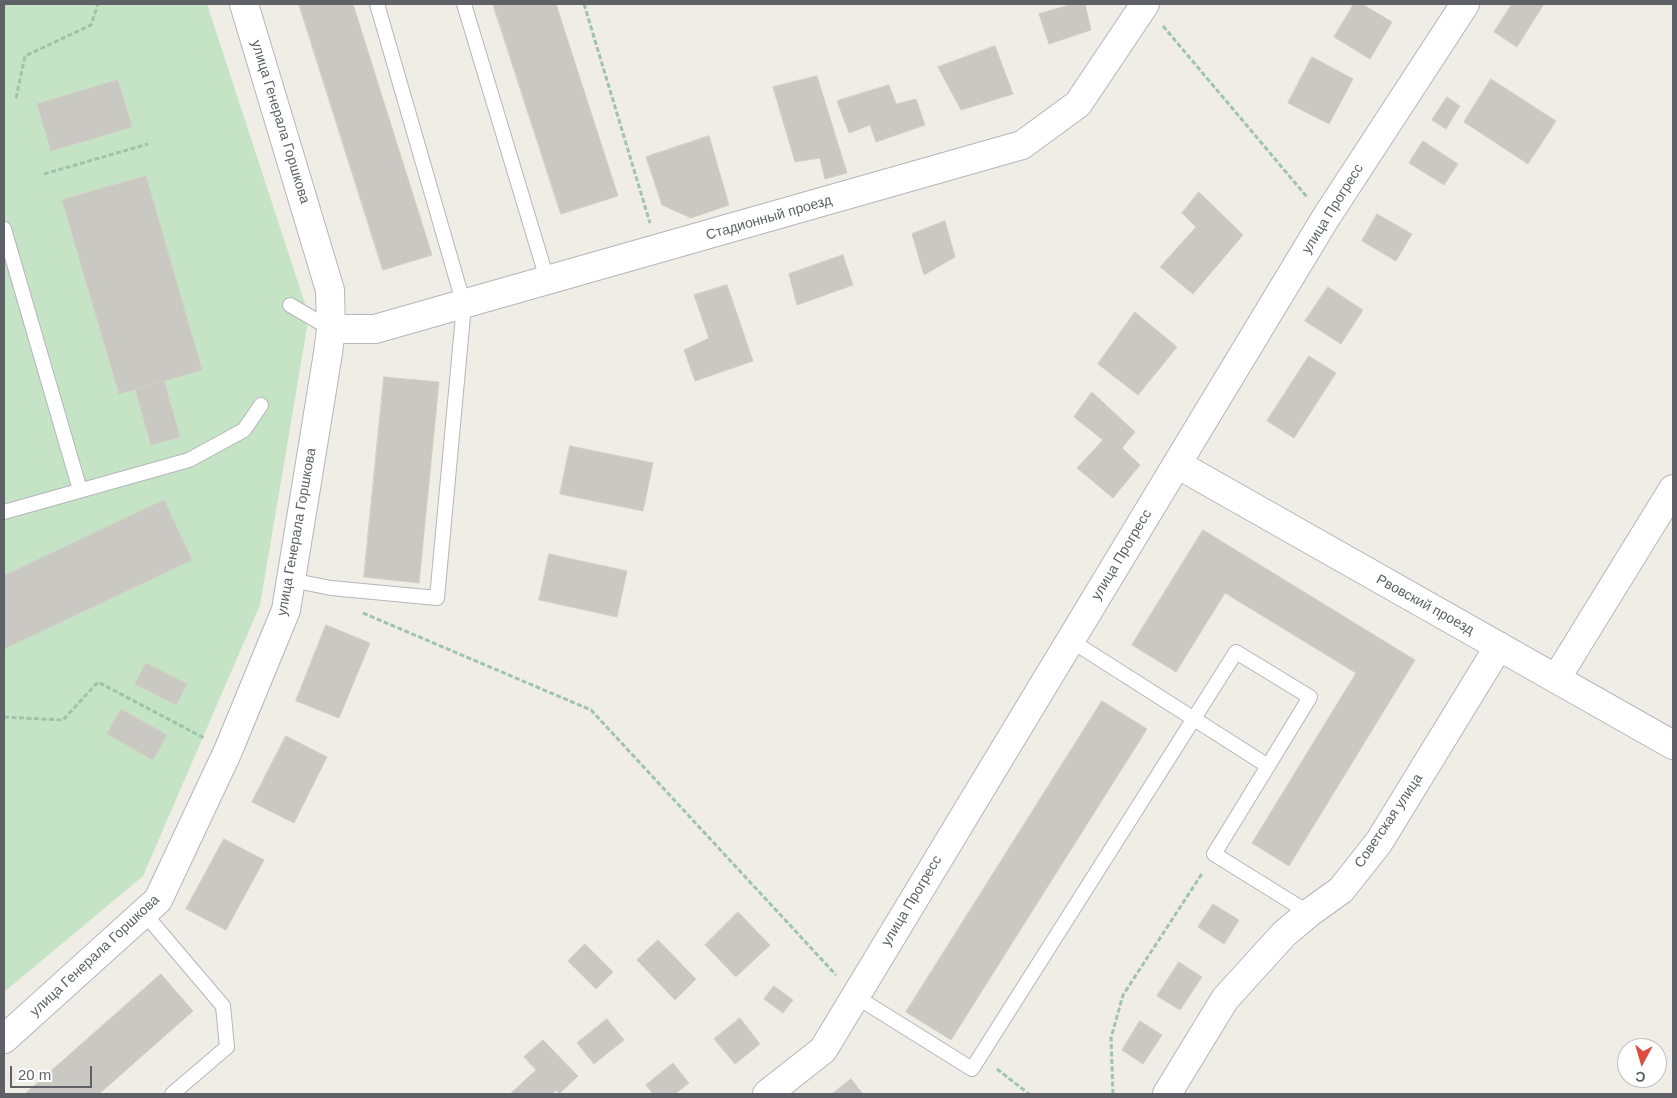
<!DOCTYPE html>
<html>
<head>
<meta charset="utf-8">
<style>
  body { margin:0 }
  #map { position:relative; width:1677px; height:1098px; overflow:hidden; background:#efede6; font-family:Helvetica,sans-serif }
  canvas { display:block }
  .frame { position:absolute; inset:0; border:5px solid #5e6165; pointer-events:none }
  .north { position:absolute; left:1617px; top:1038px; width:50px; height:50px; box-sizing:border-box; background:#fff; border:1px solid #bfc0c1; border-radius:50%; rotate:186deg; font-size:14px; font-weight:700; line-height:20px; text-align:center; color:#5e6165 }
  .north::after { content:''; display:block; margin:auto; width:18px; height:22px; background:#dd4e3e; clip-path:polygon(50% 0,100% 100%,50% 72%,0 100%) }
  .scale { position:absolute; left:10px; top:1066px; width:82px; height:22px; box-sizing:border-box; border:2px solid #5e6165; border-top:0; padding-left:6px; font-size:15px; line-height:18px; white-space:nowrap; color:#5e6165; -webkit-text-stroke:4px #fff; paint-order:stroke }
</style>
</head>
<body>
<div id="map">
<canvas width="1677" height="1098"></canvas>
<div class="frame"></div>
<div class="north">С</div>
<div class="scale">20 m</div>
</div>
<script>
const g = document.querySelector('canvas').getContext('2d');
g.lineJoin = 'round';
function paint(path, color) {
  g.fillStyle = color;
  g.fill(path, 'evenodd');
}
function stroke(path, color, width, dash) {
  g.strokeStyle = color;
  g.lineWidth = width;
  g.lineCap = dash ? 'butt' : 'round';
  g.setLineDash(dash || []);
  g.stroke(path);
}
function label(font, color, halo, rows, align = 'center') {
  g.font = font + ' Helvetica,sans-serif';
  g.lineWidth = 4.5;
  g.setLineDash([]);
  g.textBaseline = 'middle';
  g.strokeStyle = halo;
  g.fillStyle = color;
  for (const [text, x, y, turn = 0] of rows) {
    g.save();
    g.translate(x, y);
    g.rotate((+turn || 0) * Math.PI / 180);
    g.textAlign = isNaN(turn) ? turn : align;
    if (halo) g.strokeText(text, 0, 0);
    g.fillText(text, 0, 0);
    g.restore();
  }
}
paint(new Path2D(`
  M4,4H207L309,316L260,605L143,876L4,992Z`), '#c5e4c5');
const building = new Path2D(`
  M299,4H353L432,255L383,270Z
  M493,4H556L618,196L561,214Z
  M1073,4H1085L1091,30L1049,44L1039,14Z
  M1354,4H1362L1392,22L1370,59L1334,37Z
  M1512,4H1544L1517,47L1494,32Z
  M995,46L1013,94L961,110L938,67Z
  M1312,57L1353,79L1329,124L1288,103Z
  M817,76L847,173L825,179L820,158L795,162L773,87Z
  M1491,79L1556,121L1528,164L1464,122Z
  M118,80L132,127L51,151L37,104Z
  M889,85L896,104L916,99L925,125L876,142L870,125L849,133L837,101Z
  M1447,97L1460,106L1446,129L1432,120Z
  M709,136L729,205L691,218L662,205L646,157Z
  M1423,141L1458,164L1444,185L1409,163Z
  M146,176L202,370L119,394L62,200Z
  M1199,192L1243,235L1193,294L1160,267L1196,227L1182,213Z
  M1377,214L1412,234L1396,261L1362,241Z
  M945,221L955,257L924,275L912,234Z
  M843,255L853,285L797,305L789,274Z
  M727,285L753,361L695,381L684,350L709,338L694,295Z
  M1328,287L1363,310L1341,344L1305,321Z
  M1135,312L1177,347L1138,395L1098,364Z
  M1309,356L1336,373L1294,438L1267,421Z
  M384,377L439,382L419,583L364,577Z
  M164,381L180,437L151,445L135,389Z
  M1092,392L1135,432L1122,448L1140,465L1113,498L1077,468L1103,440L1074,417Z
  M570,446L653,463L643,511L560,494Z
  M164,500L192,560L4,649V576Z
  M1203,530L1415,660L1289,866L1252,843L1356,673L1225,593L1176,672L1132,645Z
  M549,554L627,571L617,617L539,600Z
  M326,625L370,643L339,718L296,701Z
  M146,663L187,684L176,705L135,684Z
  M1102,701L1147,729L951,1040L906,1012Z
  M121,709L167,735L153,760L107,734Z
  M286,736L327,757L294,823L252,802Z
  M224,839L264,860L226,930L186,909Z
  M1213,904L1239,920L1224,944L1198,927Z
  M738,912L770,945L736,977L705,945Z
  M658,940L696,979L675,1000L637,960Z
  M585,944L613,972L596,989L568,961Z
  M1179,962L1202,977L1180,1010L1157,996Z
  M161,974L193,1011L99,1094H25Z
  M774,986L793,1000L783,1013L764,999Z
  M740,1018L760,1044L735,1064L714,1039Z
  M607,1019L624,1040L594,1064L577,1043Z
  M1140,1021L1162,1035L1143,1064L1122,1050Z
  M543,1040L578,1076L559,1094L556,1090L552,1094H510L536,1070L524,1057Z
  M673,1063L689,1083L675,1094H653L646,1085Z
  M851,1079L863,1094H832Z`);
paint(building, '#cac8c2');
stroke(building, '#d3cfc5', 1);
const service = new Path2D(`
  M464,4L547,279
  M4,229L80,490
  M290,305L331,329
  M4,512L189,460L244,430L261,405
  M291,580L331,588L437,598L464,305L377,4
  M1268,766L1214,854L1309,913
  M144,913L223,1006L227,1047L172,1094
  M855,996L972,1069L1236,652L1310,697L1268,766L1070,640`);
const minor = new Path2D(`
  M331,329H375L1022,145L1078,104L1145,4
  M1177,464L1673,745
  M1556,679L1673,489
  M4,1039L158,900L228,751L286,610L328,353L331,329L330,290L244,4
  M767,1094L823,1050L1325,219L1465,4
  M1167,1094L1225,999L1284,934L1309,913L1341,890L1379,842L1499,646`);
stroke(service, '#b3b6ba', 16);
stroke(minor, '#b3b6ba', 30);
stroke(new Path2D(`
  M584,4L650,223
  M1163,26L1307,197
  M16,98L25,56L91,25L98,4
  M44,174L148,144
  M363,613L591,710L836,975
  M4,717L63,720L98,682L204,738
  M997,1069L1029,1094
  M1113,1094L1111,1038L1123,995L1203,872`), '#9ec5aa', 3, [5, 2.5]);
stroke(service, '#fff', 14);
stroke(minor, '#fff', 28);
label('14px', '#5e6165', '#fff', [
  ["улица Генерала Горшкова",280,122,73],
  ["улица Прогресс",1333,209,-58],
  ["Стадионный проезд",769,218,-16],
  ["улица Генерала Горшкова",297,532,-80],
  ["улица Прогресс",1122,555,-59],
  ["Рвовский проезд",1425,605,29],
  ["Советская улица",1389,821,-56],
  ["улица Прогресс",912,901,-59],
  ["улица Генерала Горшкова",95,956,-43]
]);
</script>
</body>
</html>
